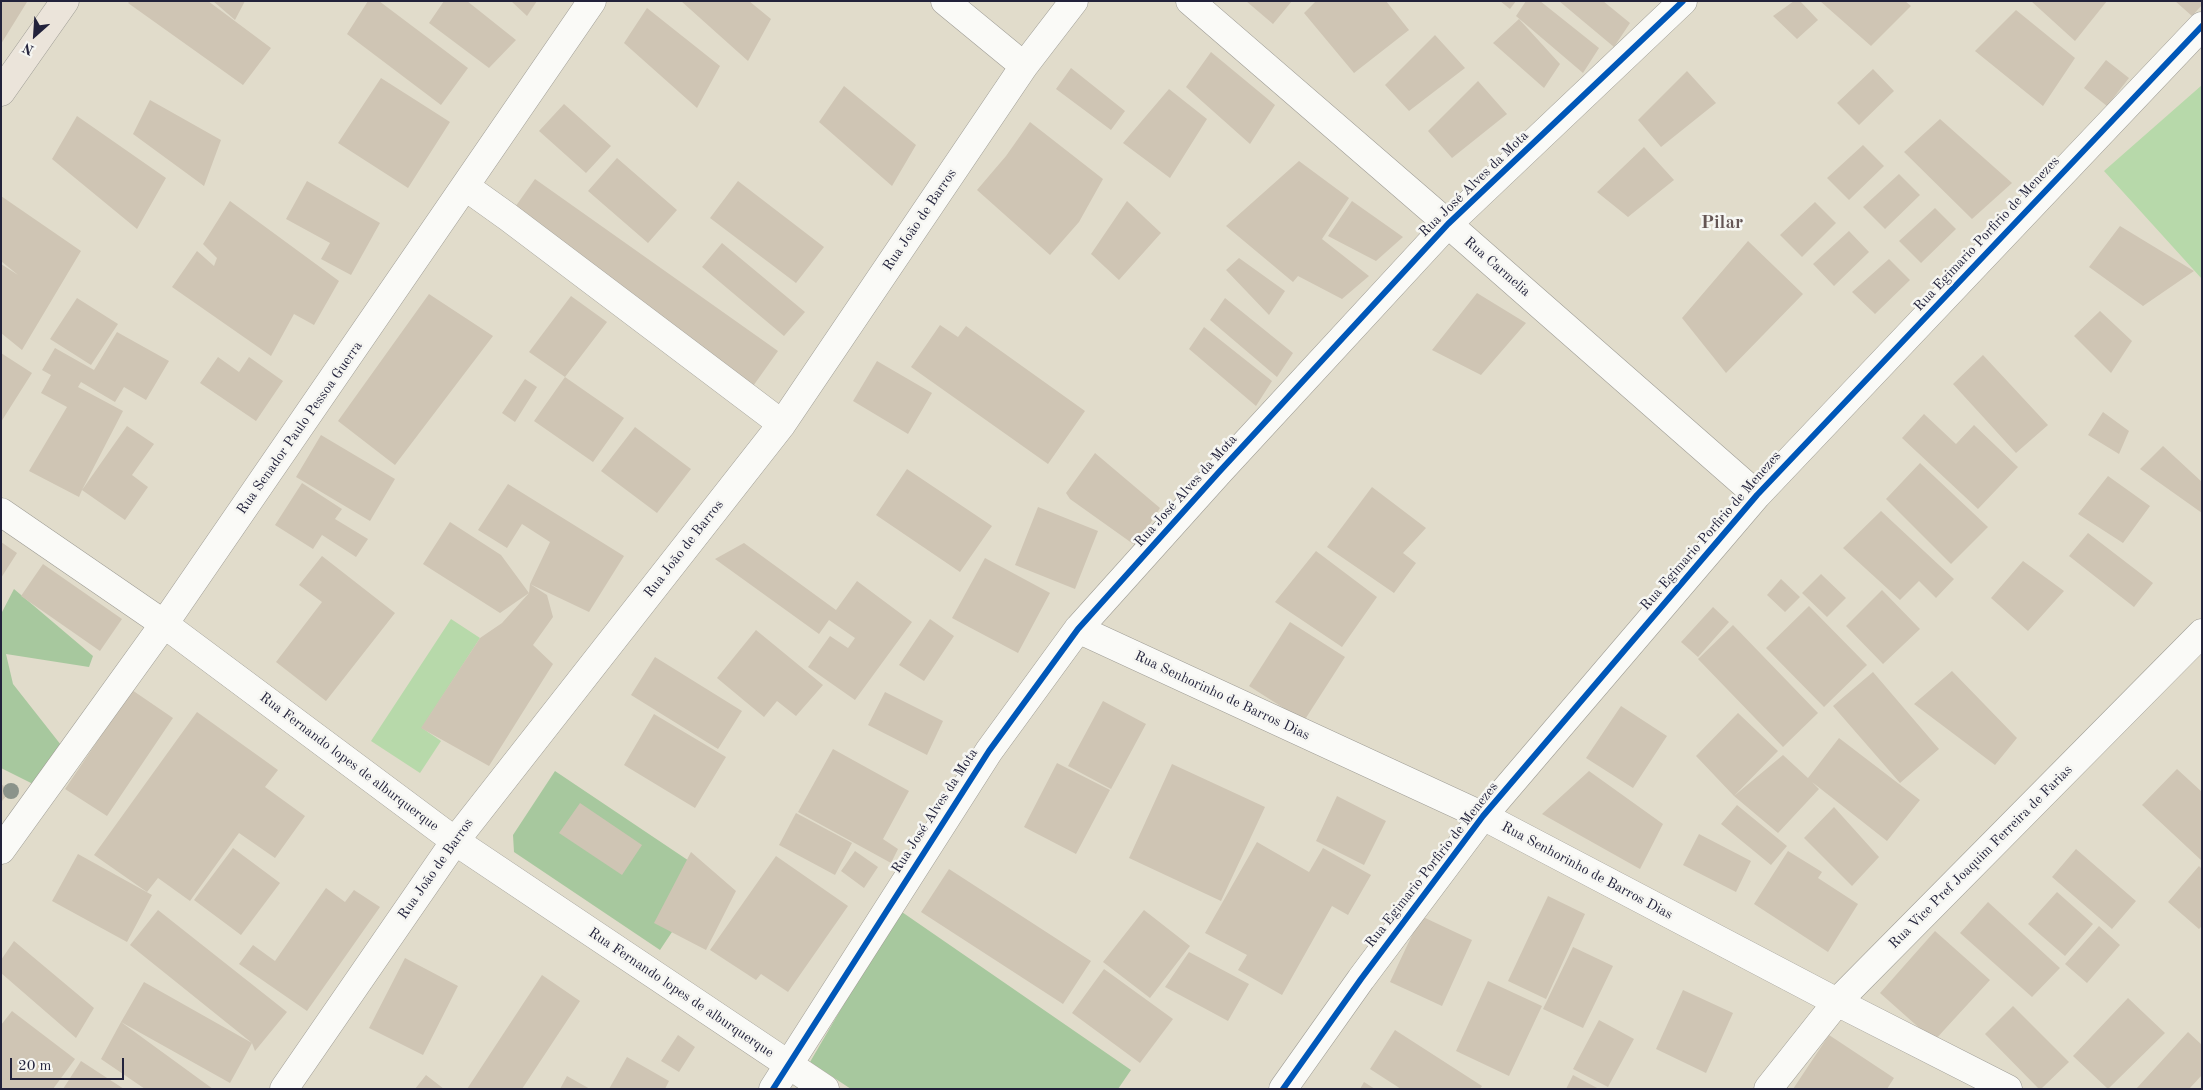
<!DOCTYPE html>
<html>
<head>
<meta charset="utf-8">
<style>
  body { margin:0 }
  #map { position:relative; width:2203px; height:1090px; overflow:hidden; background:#e1dccb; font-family:"Old Standard TT",serif }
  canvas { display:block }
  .frame { position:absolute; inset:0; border:2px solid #22223b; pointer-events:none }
  .north { position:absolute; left:10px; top:10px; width:50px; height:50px; -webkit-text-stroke:4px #f6f6f2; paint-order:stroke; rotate:206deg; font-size:14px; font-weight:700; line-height:20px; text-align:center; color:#22223b }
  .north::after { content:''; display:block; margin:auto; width:18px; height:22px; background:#22223b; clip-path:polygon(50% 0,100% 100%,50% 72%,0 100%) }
  .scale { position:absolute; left:10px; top:1058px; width:114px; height:22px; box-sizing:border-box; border:2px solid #22223b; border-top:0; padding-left:6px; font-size:15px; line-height:18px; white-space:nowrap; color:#22223b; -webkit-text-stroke:4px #f6f6f2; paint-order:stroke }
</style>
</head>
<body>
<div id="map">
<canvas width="2203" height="1090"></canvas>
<div class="frame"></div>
<div class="north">N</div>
<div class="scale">20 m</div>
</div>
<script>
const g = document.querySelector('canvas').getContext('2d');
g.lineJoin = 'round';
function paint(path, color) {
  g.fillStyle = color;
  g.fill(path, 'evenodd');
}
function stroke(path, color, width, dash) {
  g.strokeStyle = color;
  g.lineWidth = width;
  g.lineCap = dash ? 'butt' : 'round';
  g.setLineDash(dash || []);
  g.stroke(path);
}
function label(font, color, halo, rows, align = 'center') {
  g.font = font + ' "Old Standard TT",serif';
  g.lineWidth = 5;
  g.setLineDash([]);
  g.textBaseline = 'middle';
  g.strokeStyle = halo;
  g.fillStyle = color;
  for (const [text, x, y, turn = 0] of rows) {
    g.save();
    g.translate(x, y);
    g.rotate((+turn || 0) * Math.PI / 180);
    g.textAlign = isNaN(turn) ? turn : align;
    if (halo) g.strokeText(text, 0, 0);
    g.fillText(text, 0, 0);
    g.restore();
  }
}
paint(new Path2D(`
  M2202,85V279L2104,171Z
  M451,619L480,638L422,728L441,741L420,773L371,741Z`), '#b7d9aa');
paint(new Path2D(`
  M14,589L93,656L89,667L6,654L13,684L61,745L39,787L1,768V614Z
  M555,771L710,875L660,950L514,852L513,835Z
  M899,910L1131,1070L1118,1089H851L810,1062Z`), '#a7c89e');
paint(new Path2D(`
  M1,1L27,2L1,44Z
  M130,1H208L271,48L243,85L128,3Z
  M213,1H245L235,20Z
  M368,1H379L468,68L441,105L347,34Z
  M444,1H467L516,40L489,68L429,23Z
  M511,1H537L527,16Z
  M681,1H749L771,19L748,61Z
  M1246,1H1292L1273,24Z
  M1316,1H1386L1409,30L1354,73L1304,13Z
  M1500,1H1516L1510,9Z
  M1526,1H1540L1599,48L1583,73L1516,16Z
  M1559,1H1603L1630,23L1614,47Z
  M1794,1H1800L1818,20L1797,39L1773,16Z
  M1820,1H1905L1911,6L1871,46Z
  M2031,1H2107L2075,41Z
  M2175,1H2202V5L2192,16Z
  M647,8L720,66L697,108L624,43Z
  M2016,10L2075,58L2043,106L1975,51Z
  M1519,19L1560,64L1544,88L1493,43Z
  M1435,35L1465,68L1409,111L1385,85Z
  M1211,52L1275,105L1250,144L1186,87Z
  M2106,60L2129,78L2107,106L2084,88Z
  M1071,68L1125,111L1111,130L1056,89Z
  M1873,69L1894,91L1859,125L1837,103Z
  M1687,71L1716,103L1661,147L1638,120Z
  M381,78L450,122L408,188L338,143Z
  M1478,81L1507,114L1452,158L1428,131Z
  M844,86L916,145L892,186L819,122Z
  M1169,89L1207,119L1170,178L1123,143Z
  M150,100L221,140L204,186L133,134Z
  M564,104L611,146L586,173L539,131Z
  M77,116L166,178L137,229L52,159Z
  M1940,119L2012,183L1972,219L1904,152Z
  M1030,122L1103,179L1079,222L1050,255L977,190L1006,156Z
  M1863,145L1884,166L1849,200L1827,178Z
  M1644,147L1674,180L1628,217L1597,192Z
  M617,158L677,210L648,243L588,191Z
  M1299,161L1349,198L1322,239L1369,276L1342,299L1298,276L1293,282L1226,226Z
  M1899,174L1920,195L1885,229L1863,207Z
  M535,179L778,351L751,389L508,217Z
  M307,181L380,223L351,275L321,259L330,243L286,219Z
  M738,181L824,247L796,283L710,218Z
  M1,196L81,251L22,350L1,333V264L18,275L1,261Z
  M230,201L339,281L314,325L294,314L271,356L172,287L197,251L214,266L217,258L203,244Z
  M1127,201L1161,233L1119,280L1091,254Z
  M1352,201L1403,237L1376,261L1328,236Z
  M1815,202L1836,223L1802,257L1780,235Z
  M1935,208L1956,229L1921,263L1899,241Z
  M2120,226L2194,271L2143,306L2089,267Z
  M1849,231L1869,252L1834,286L1813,264Z
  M1748,241L1803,294L1726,373L1682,318Z
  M722,243L805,312L784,336L702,267Z
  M1239,258L1285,291L1269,315L1226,270Z
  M1889,259L1910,280L1875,314L1852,292Z
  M1477,293L1526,323L1481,375L1432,350Z
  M429,294L493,336L395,465L338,421Z
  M571,296L607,322L565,377L624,418L593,462L534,421L565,377L529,352Z
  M77,298L118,324L91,365L50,339Z
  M1225,298L1293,353L1277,377L1210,320Z
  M2100,311L2132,341L2111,373L2074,336Z
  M940,325L958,337L966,326L1085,411L1048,464L911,367Z
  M1204,327L1272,381L1256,406L1189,349Z
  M117,332L169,361L146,400L124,387L115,402L81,382L78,387L123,411L82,490L127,426L154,444L132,475L148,487L125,520L82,490L79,497L29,471L67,407L41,393L51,375L42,370L55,348L94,370Z
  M1,353L32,373L1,422Z
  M1983,355L2048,425L2016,453L1953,384Z
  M218,357L239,372L249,357L283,381L256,421L200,383Z
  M877,361L932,393L908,434L853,401Z
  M525,379L537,387L515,422L502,413Z
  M2103,412L2129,431L2119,454L2088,435Z
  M1924,414L1956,444L1974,425L2018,467L1978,509L1902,438Z
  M635,427L691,469L657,513L601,471Z
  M321,435L395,479L370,521L296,477Z
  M2163,446L2202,482V513L2140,469Z
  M1095,453L1160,508L1136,546L1070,499L1066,493Z
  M1920,463L1988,527L1951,564L1886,499Z
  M907,469L992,526L960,572L876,515Z
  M2108,476L2150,506L2123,543L2078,514Z
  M302,483L342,509L335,519L368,539L356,557L322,535L313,549L275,525Z
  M508,484L624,556L589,612L530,584L547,595L553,617L533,645L553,664L489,766L421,728L480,638L502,623L529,593L530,584L550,542L522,524L507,548L478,530Z
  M1372,487L1426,528L1403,553L1416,563L1394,593L1327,547Z
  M1038,507L1098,531L1075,589L1015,565Z
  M1881,511L1954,579L1936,598L1919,581L1900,600L1843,548Z
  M450,522L501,555L529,593L500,613L423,564Z
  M2088,533L2153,583L2134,607L2069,556Z
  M1,542L17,553L1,578Z
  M744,543L836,610L857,581L912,622L855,700L808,667L830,636L848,648L855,638L829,620L819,634L715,559Z
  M1316,551L1377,597L1342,647L1275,602Z
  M322,556L395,613L326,701L276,662L322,602L299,585Z
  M985,558L1050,593L1018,653L952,618Z
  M2023,561L2064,591L2028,631L1991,598Z
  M43,564L122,619L100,651L21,596Z
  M1821,574L1846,598L1827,617L1802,593Z
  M1781,579L1800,597L1785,612L1767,595Z
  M1882,590L1920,629L1883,664L1846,626Z
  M1809,606L1867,665L1824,707L1766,648Z
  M1713,607L1729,622L1698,657L1681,642Z
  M930,619L954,636L924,681L899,665Z
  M1290,622L1345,657L1304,721L1249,686Z
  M1733,625L1818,713L1783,747L1698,659Z
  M756,630L823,685L796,716L777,701L764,717L717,678Z
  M655,657L742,711L718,749L631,695Z
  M1952,671L2017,738L1995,765L1914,704Z
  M1873,672L1939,749L1900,783L1833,706Z
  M132,690L173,718L107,816L65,789Z
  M885,692L943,721L927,755L868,725Z
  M1103,701L1146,724L1111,789L1068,766Z
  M1621,706L1667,736L1633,788L1586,758Z
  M197,712L278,770L265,787L305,816L275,858L239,833L190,901L158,878L147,892L94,855Z
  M1738,713L1778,751L1734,796L1696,756Z
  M654,714L726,757L695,808L624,765Z
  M1839,738L1920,800L1887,841L1812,782L1819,789L1778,833L1734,796L1783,755L1808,778Z
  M833,749L909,791L883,839L898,849L891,863L798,812Z
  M1057,763L1110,790L1076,854L1024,827Z
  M1172,764L1265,807L1221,901L1129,858Z
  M2177,769L2202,792V861L2142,805Z
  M1589,771L1663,824L1640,869L1542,814Z
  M1,784L11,791L1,802Z
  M1337,796L1386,821L1364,865L1316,841Z
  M580,803L642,845L622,875L559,833Z
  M1737,805L1787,846L1771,865L1721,824Z
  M1834,807L1879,857L1852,886L1804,838Z
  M796,813L852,843L835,875L779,845Z
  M1699,834L1751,861L1736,892L1683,865Z
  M1257,842L1309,872L1323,848L1371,875L1348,915L1332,906L1282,995L1238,970L1247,955L1205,933Z
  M233,848L280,883L241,935L194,900Z
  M2076,849L2136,901L2112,929L2052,877Z
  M855,851L878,867L864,888L841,871Z
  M1788,851L1822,872L1818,878L1858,904L1828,952L1754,904Z
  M691,852L736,891L706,950L654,923Z
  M78,854L152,895L127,942L52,901Z
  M776,856L848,906L788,992L761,974L756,980L710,950Z
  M2199,866L2202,869V926L2199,929L2168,902Z
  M949,869L1091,961L1063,1004L921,912Z
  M326,888L345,902L354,890L380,907L307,1011L239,964L253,945L275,961Z
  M2057,892L2093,924L2065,956L2028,924Z
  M1548,896L1585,914L1546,999L1508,981Z
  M1988,902L2060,968L2032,997L1960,933Z
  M158,910L287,1012L255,1051L252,1043L230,1083L121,1022L144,982L252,1043L130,945Z
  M1144,910L1190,946L1150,998L1103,962Z
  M1421,916L1472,940L1442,1006L1390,982Z
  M2099,926L2120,945L2087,983L2065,964Z
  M1935,931L1990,980L1934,1041L1880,993Z
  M14,941L94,1008L76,1038L1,973V960Z
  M1573,947L1613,966L1583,1028L1543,1009Z
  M1189,952L1249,984L1228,1021L1165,987Z
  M405,958L458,986L423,1055L369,1028Z
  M1104,969L1173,1019L1140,1063L1072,1013Z
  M542,975L580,1001L522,1089H467Z
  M1488,981L1542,1006L1509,1076L1456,1051Z
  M1683,990L1733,1013L1706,1073L1656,1049Z
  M2128,998L2165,1033L2108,1089L2073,1056Z
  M2013,1006L2069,1062L2041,1089H2039L1985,1034Z
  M12,1011L75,1059L53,1089H1V1025Z
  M1599,1020L1634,1039L1608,1087L1573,1069Z
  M121,1022L213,1089H145L101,1059Z
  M1395,1030L1482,1086L1480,1089H1401L1370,1069Z
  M2188,1032L2202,1045V1075L2189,1089H2136Z
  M678,1035L695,1047L679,1072L661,1061Z
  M1829,1035L1894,1078L1887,1089H1793Z
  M627,1057L669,1081L665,1089H609Z
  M81,1061L124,1089H63Z
  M426,1075L444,1089H415Z
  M1573,1075L1599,1089H1566Z
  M567,1076L590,1089H560Z
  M1364,1082L1375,1089H1360Z`), '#cfc5b4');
const minor = new Path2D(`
  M945,1L1024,66
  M1190,1L1448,224L1757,495
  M466,187L508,217L782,424
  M1,512L164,624L455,841L825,1089
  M1078,629L1483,816L1837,1002L2008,1089
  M1,850L164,624L592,1
  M284,1089L455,841L782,424L1024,66L1074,1
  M773,1089L989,751L1078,629L1219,472L1448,224L1683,1
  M1283,1089L1361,979L1483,816L1757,495L2202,26
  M1768,1089L1837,1002L2202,633`);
const primary = new Path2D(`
  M1,92L65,1`);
stroke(minor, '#9e9c95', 29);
stroke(primary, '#9e9c95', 29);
stroke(minor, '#fafaf7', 28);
stroke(primary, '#ebe4da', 28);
stroke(new Path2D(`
  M773,1089L989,751L1078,629L1219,472L1448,224L1683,1
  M1283,1089L1361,979L1483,816L1757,495L2202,26`), '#0057b8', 6);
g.fillStyle = '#8b938a';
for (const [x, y] of [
  [11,791]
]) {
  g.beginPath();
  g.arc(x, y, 8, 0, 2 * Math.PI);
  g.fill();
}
label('14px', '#22223b', '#f6f6f2', [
  ["Rua José Alves da Mota",1474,184,-44],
  ["Rua João de Barros",920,220,-56],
  ["Rua Egimario Porfirio de Menezes",1987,234,-47],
  ["Rua Carmelia",1497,267,41],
  ["Rua Senador Paulo Pessoa Guerra",300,428,-55],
  ["Rua José Alves da Mota",1186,491,-48],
  ["Rua Egimario Porfirio de Menezes",1711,531,-49],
  ["Rua João de Barros",684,549,-52],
  ["Rua Senhorinho de Barros Dias",1222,696,25],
  ["Rua Fernando lopes de alburquerque",349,762,37],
  ["Rua José Alves da Mota",935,811,-57],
  ["Rua Vice Pref Joaquim Ferreira de Farias",1981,857,-45],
  ["Rua Egimario Porfirio de Menezes",1432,865,-52],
  ["Rua João de Barros",436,869,-55],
  ["Rua Senhorinho de Barros Dias",1587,871,28],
  ["Rua Fernando lopes de alburquerque",681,993,34]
]);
label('bold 19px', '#645554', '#f6f6f2', [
  ["Pilar",1722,223]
]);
</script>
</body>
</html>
